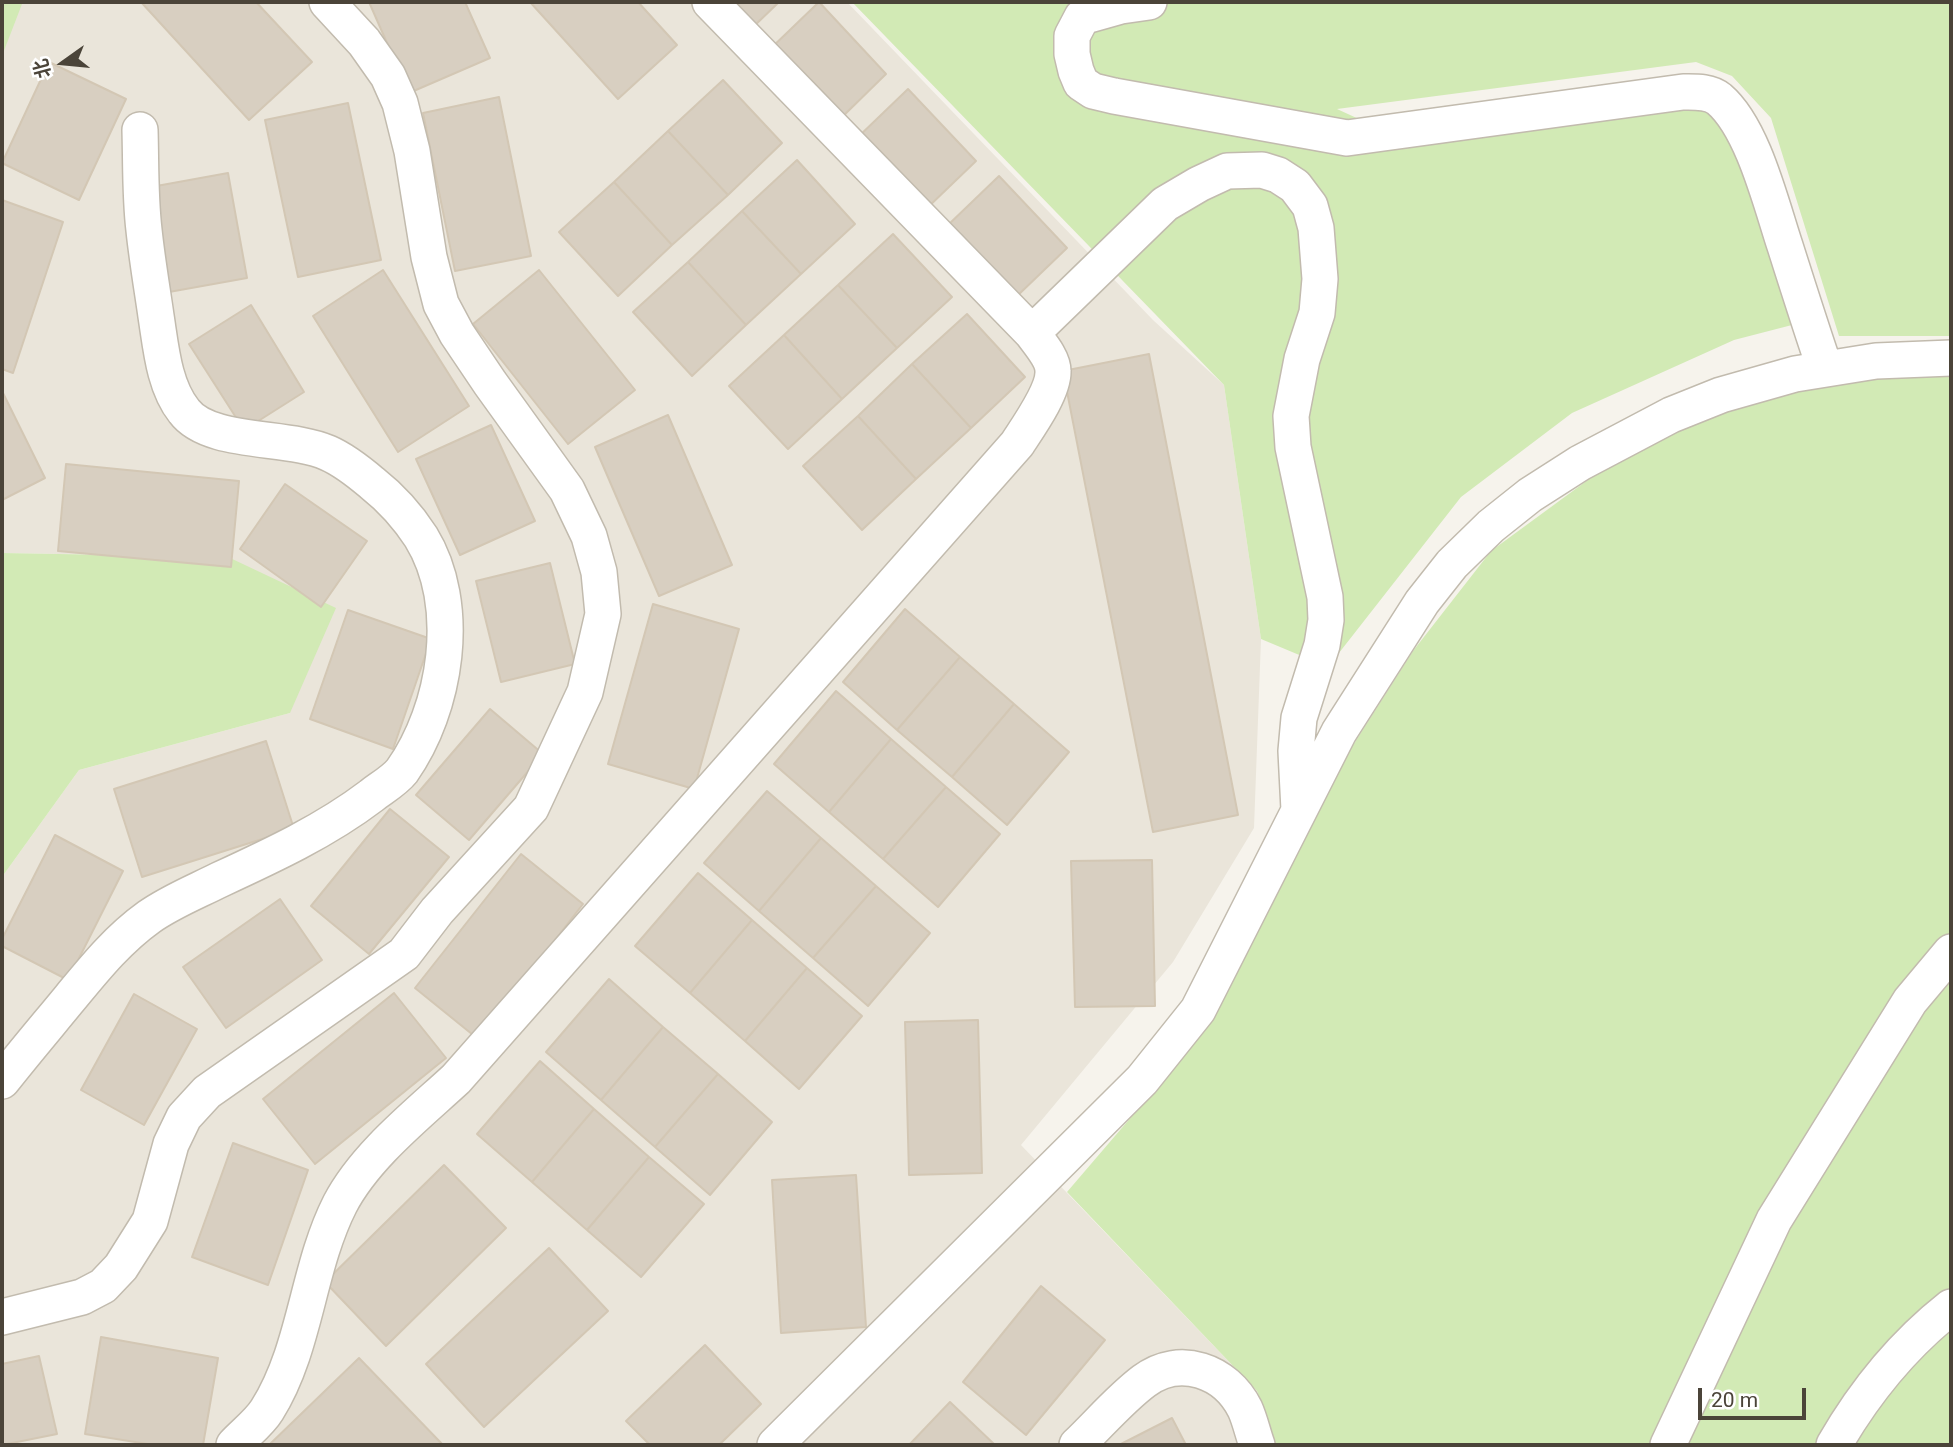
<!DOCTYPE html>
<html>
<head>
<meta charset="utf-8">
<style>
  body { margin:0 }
  #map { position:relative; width:1953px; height:1447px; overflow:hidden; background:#f6f3ec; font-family:Roboto,"Noto Sans SC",sans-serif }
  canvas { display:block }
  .frame { position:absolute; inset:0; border:4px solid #4b4439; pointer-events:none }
  .north { position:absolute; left:28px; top:28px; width:70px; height:70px; -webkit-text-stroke:5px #fff; paint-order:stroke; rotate:255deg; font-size:19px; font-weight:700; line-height:28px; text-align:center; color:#4b4439 }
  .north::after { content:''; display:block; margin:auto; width:24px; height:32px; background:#4b4439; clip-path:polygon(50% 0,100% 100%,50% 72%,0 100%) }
  .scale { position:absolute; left:1698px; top:1388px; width:108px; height:32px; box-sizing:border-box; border:4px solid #4b4439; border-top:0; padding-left:9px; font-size:21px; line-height:24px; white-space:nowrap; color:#4b4439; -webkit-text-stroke:5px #fff; paint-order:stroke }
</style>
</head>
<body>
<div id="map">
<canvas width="1953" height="1447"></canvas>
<div class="frame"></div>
<div class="north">北</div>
<div class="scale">20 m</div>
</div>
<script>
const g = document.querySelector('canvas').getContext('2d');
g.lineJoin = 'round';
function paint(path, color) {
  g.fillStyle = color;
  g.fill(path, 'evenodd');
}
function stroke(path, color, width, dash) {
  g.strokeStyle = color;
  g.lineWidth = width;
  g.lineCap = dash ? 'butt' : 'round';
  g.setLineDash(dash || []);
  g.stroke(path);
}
paint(new Path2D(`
  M21,2H847L1153,320L1224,385L1261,639L1254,828L1173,962L1021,1145L1257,1391L1258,1445H2V877L79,770L290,713L228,557L2,553V56Z`), '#eae5da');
paint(new Path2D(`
  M2,2H21L22,4L2,56Z
  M852,2H1951V336H1839L1771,118L1732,76L1696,62L1337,109L1361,120L1723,89L1792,325L1734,340L1572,413L1461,497L1328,667L1261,639L1224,385Z
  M1916,370L1951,371V1445H1276L1257,1391L1067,1192L1204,1032L1295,836L1413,651L1491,551L1626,452L1756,396Z
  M2,553L228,557L336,608L290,713L79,770L2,877Z`), '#d2eab5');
const building = new Path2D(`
  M141,2H256L312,62L249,120Z
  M369,2H465L490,58L409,93Z
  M530,2H638L677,45L618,99Z
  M723,2H779L750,30Z
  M819,2L886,74L835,124L767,52Z
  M49,62L126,99L79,200L2,163Z
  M723,80L782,143L728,195L668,131Z
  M908,89L976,161L924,211L856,139Z
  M499,97L531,256L455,271L423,113Z
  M348,103L381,260L298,277L265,120Z
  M668,131L728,195L672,245L614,182Z
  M797,160L855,224L801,274L742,211Z
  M228,173L247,278L169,292L151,187Z
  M999,176L1067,248L1015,298L947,226Z
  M614,182L672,245L618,296L559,232Z
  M2,200L63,222L13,373L2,369Z
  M742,211L801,274L746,325L688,262Z
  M893,234L952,297L897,348L838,285Z
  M688,262L746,325L692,376L633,312Z
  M383,270L469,406L398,452L313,316Z
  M539,270L635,390L568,444L473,324Z
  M838,285L897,348L842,399L784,335Z
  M251,305L304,392L244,430L189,344Z
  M967,314L1025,377L971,428L912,364Z
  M784,335L842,399L788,449L729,386Z
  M1149,354L1238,815L1153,832L1063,371Z
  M912,364L971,428L916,479L858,416Z
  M2,391L45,478L2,500Z
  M668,415L732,565L659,596L595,447Z
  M858,416L916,479L862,530L803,466Z
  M491,425L535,521L460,555L416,459Z
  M66,464L239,481L231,567L58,551Z
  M285,484L367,541L321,607L240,549Z
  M550,563L575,664L501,682L476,581Z
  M653,604L739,629L694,789L608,764Z
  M905,609L960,657L897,730L843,682Z
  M348,610L431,639L393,749L310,719Z
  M960,657L1014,704L952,777L897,730Z
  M836,691L891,739L829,812L774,764Z
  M1014,704L1069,752L1007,825L952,777Z
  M490,709L543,754L469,840L416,795Z
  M891,739L946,787L883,859L829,812Z
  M266,741L294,829L142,877L114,789Z
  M946,787L1000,834L938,907L883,859Z
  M767,791L821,838L759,911L704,863Z
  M390,809L449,857L369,954L311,906Z
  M55,835L123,871L68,980L2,946V939Z
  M821,838L876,886L813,958L759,911Z
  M521,854L583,904L478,1039L415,988Z
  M1152,860L1155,1006L1075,1007L1071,861Z
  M698,873L752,920L690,993L635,946Z
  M876,886L930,933L868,1006L813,958Z
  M280,899L322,960L226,1028L183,967Z
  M752,920L807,968L745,1041L690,993Z
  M807,968L862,1016L799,1089L745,1041Z
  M609,979L663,1027L601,1100L546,1052Z
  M394,993L446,1058L315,1164L263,1099Z
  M134,994L197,1029L144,1125L81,1090Z
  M978,1020L982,1173L909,1175L905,1022Z
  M663,1027L718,1074L655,1147L601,1100Z
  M540,1061L594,1109L532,1182L477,1134Z
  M718,1074L772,1122L710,1195L655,1147Z
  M594,1109L649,1157L587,1230L532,1182Z
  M233,1143L308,1170L268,1285L192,1257Z
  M649,1157L704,1204L641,1277L587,1230Z
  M444,1165L506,1228L386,1346L325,1282Z
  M856,1175L866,1327L781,1333L772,1180Z
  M549,1248L608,1311L484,1427L426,1364Z
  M1041,1286L1105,1340L1026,1435L963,1382Z
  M101,1337L218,1358L203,1445H154L85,1434Z
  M705,1345L761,1404L719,1445H650L626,1421Z
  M39,1356L57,1434L2,1445V1364Z
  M359,1358L443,1445H269Z
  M950,1402L995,1445H909Z
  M1172,1418L1186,1445H1119Z`);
paint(building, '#d8cfc1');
stroke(building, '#d3c7b4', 2);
const minor = new Path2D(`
  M710,2L1032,333L1165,204L1199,184L1227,171L1262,170L1278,175L1295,186L1310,206L1316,228L1320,279L1317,313L1302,359L1291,416L1293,447L1325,597L1326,620L1322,645L1299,718L1296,751L1299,810
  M1149,2L1121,6L1082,17L1072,36V54L1076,71L1081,83L1093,91L1114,96L1347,138L1683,92C1695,92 1709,91 1719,99C1753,128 1771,204 1785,246C1798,287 1811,328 1825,369
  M2,1081C24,1053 47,1026 70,998C94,969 117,940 149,917C170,902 195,892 219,880C271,856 325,831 371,796C381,788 394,781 402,771C446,709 463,605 421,537C408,517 391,498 372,483C359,472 344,460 328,453C288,435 209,445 184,411C164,386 161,348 156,316C152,288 147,259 144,230C140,197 141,163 140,130
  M2,1317L82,1297L103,1286L121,1267L150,1221L171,1144L184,1117L207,1092L404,954L437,911L531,808L585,692L603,614L599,572L589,536L567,490L490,383L457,334L441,304L429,257L412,151L400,103L388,76L364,42L327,2
  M234,1445C244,1434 259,1423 267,1410C306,1348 307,1269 340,1204C365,1156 417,1115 456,1079L1017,444C1028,427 1054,391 1053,371C1053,358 1039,343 1032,333
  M775,1445L1142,1080L1198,1010L1339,732L1422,602L1452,564L1491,526L1530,495L1580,463L1671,415L1721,395L1795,374L1876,361L1951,358
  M1077,1445C1099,1424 1120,1399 1144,1381C1180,1354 1226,1371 1245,1409C1250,1420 1253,1434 1257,1445
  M1668,1445L1774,1220L1910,1001L1951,952
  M1834,1445C1864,1393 1904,1344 1951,1307`);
stroke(minor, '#c2bbae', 38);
stroke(minor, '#fff', 35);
</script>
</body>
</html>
